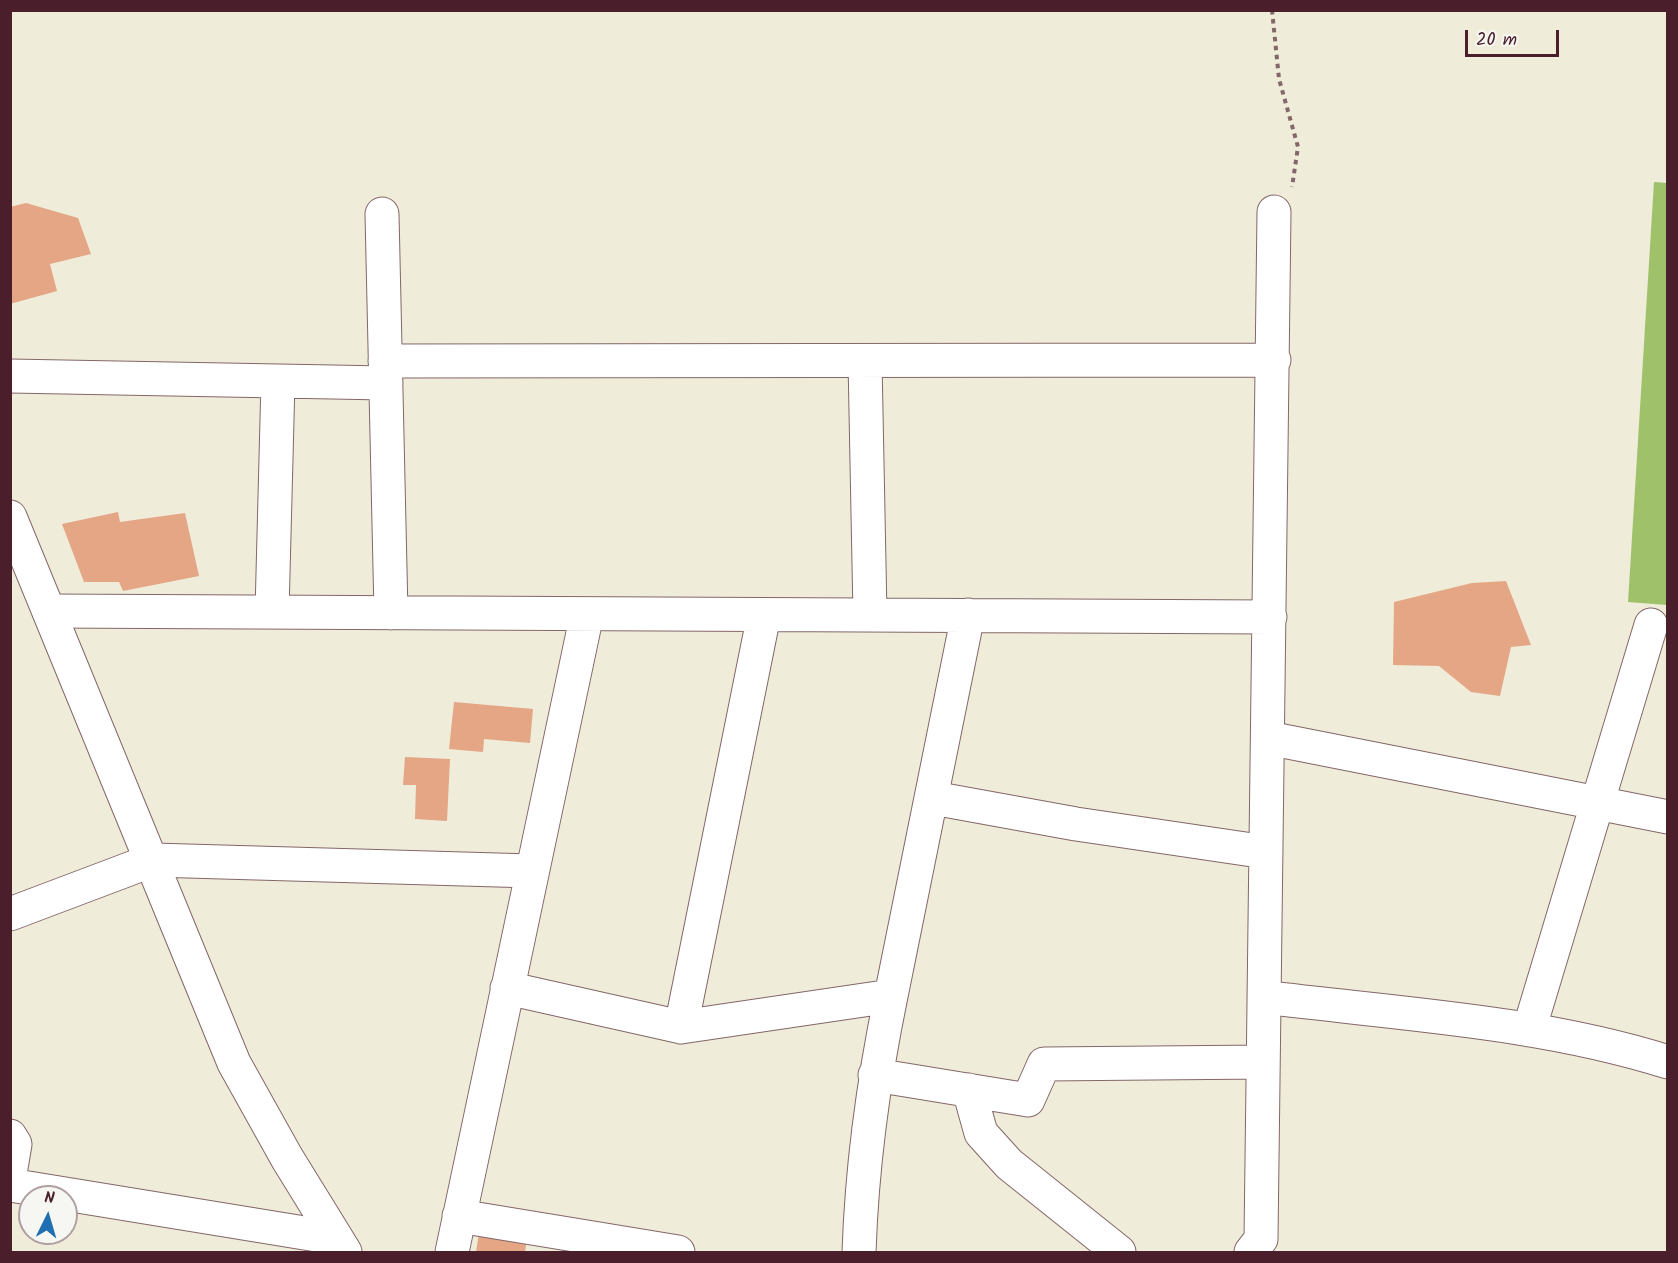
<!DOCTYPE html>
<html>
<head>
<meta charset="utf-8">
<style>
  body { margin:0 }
  #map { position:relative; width:1678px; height:1263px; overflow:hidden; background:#efecda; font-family:Kalam,sans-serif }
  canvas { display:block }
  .frame { position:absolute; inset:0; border:12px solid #4a1f2b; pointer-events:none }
  .north { position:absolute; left:18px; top:1185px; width:60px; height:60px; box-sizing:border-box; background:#f6f6f2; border:2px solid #b1a0a2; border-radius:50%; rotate:5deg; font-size:16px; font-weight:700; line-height:24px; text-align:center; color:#4a1f2b }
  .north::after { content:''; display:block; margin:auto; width:21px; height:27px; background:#1f6fb2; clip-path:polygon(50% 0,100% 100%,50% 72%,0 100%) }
  .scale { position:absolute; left:1465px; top:30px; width:94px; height:27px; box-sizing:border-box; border:3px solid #4a1f2b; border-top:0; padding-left:8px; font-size:18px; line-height:21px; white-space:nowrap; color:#4a1f2b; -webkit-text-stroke:4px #f6f6f2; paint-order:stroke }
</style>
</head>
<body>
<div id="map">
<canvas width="1678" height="1263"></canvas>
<div class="frame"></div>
<div class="north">N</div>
<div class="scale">20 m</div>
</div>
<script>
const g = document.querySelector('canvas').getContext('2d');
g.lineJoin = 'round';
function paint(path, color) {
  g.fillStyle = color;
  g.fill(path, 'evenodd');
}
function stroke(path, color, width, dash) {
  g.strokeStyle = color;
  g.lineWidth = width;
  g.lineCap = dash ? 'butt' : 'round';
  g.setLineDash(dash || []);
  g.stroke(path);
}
paint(new Path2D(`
  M1654,182L1668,183L1667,605L1628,602Z`), '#9ec16a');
paint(new Path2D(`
  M26,203L78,218L91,254L50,264L57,291L10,304V207Z
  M118,512L120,522L185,513L199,576L123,591L119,582H84L62,524Z
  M1506,581L1531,645L1511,647L1500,696L1471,692L1439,666L1393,665L1394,602L1472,583Z
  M454,702L533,709L530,743L484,739L483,752L449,749Z
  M405,757L450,759L447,821L415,819L416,785H403Z
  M479,1233L527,1239L525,1252H476Z`), '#e4a684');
const street = new Path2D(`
  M382,214L391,613
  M385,361L1274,360
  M865,361L870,615
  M10,376L386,383
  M49,611L1270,617
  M272,612L278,381
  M764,615L681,1027L891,996C873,1083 862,1163 859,1252
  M1268,738L1668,817
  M933,798L1076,824L1266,852
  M10,914L153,860L532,871
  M507,988L681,1027
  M891,996L968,615
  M1264,997C1398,1014 1538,1021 1668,1062
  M1529,1030L1651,625
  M875,1075L1028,1100L1044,1064L1263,1062
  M969,1090L981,1133L1009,1164L1119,1252
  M10,1136L15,1144L10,1174
  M10,1185L335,1238
  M459,1216L678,1252
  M452,1252L587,614
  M1251,1252L1261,1239L1274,212`);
const secondary = new Path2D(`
  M10,517L234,1063L287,1158L345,1252`);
stroke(street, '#846768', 35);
stroke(secondary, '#846768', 35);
stroke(new Path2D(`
  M1272,10L1279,79L1298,147L1292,187`), '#846768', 4, [4.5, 4.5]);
stroke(street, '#fff', 33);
stroke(secondary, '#fff', 33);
</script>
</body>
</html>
